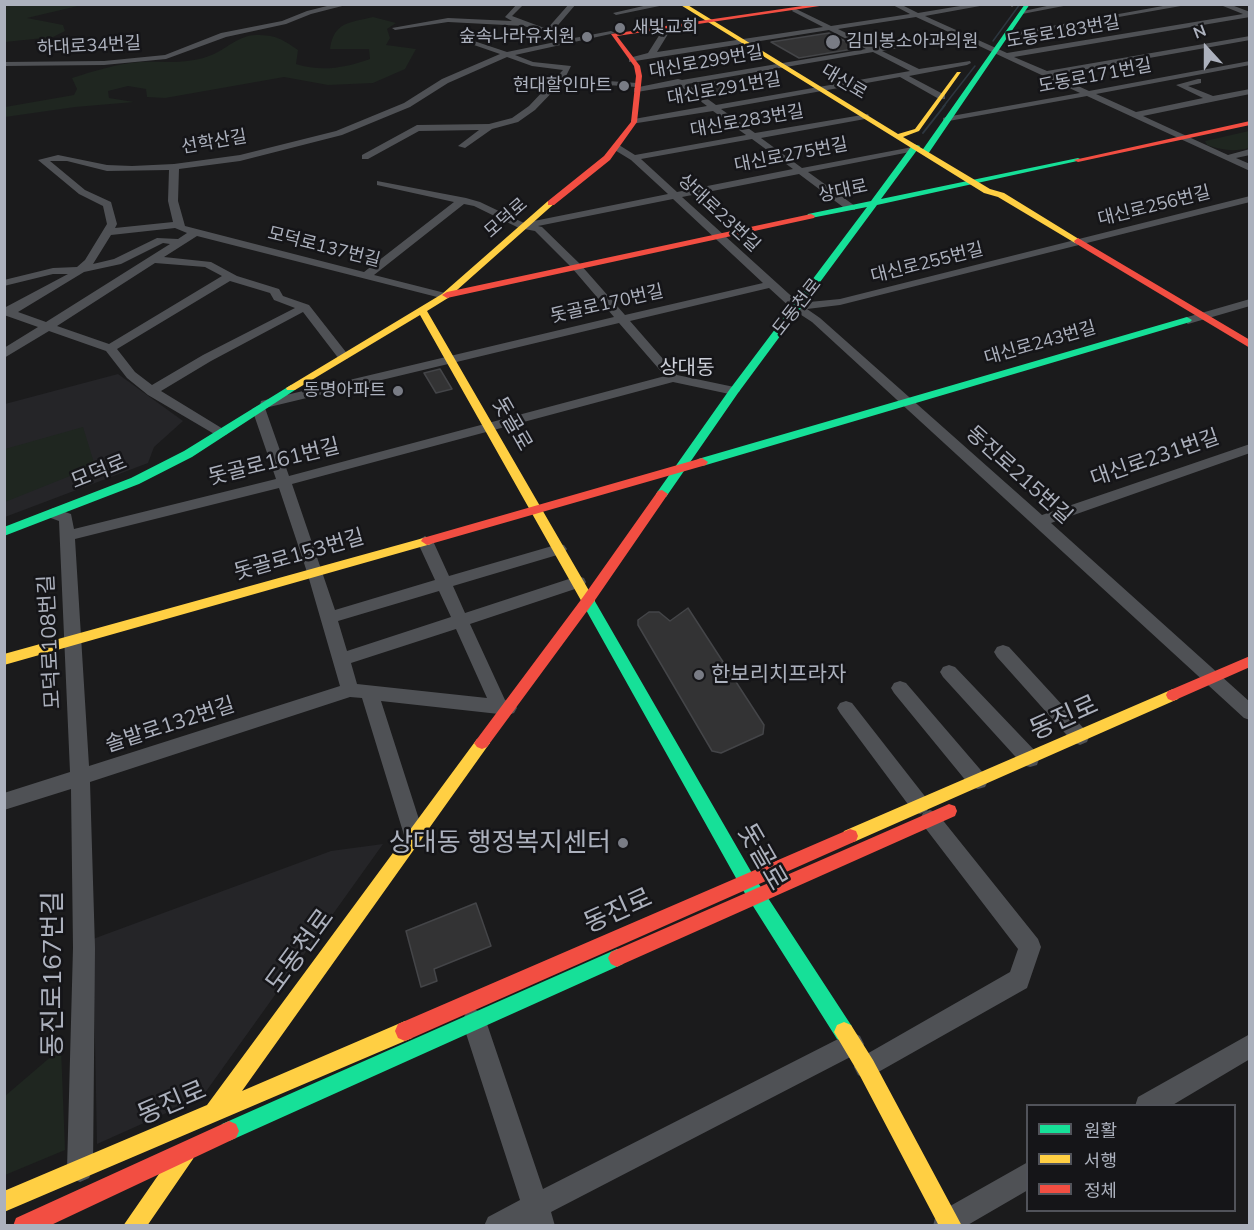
<!DOCTYPE html>
<html>
<head>
<meta charset="utf-8">
<style>
  body { margin:0 }
  #map { position:relative; width:1254px; height:1230px; overflow:hidden; background:#1b1b1c; font-family:Mulish,"Noto Sans KR",sans-serif }
  canvas { display:block }
  .frame { position:absolute; inset:0; border:6px solid #acb1bd; pointer-events:none }
  .legend { position:absolute; left:1026px; top:1104px; width:210px; height:108px; box-sizing:border-box; background:#151518; border:2px solid #51535a; margin:0; padding:8px 10px; list-style:none; font-size:18px; color:#acb1bd }
  .legend li { display:flex; align-items:center; gap:12px; height:30px }
  .legend b { width:30px; border:2px solid #51535a }
  .north { position:absolute; left:1176px; top:18px; width:60px; height:60px; -webkit-text-stroke:4px #151518; paint-order:stroke; rotate:339deg; font-size:16px; font-weight:700; line-height:24px; text-align:center; color:#acb1bd }
  .north::after { content:''; display:block; margin:auto; width:21px; height:27px; background:#acb1bd; clip-path:polygon(50% 0,100% 100%,50% 72%,0 100%) }
</style>
</head>
<body>
<div id="map">
<canvas width="1254" height="1230"></canvas>
<div class="frame"></div>
<ul class="legend">
<li><b style="height:8px;background:#16e098"></b>원활</li>
<li><b style="height:8px;background:#ffcf43"></b>서행</li>
<li><b style="height:8px;background:#f24e42"></b>정체</li>
</ul>
<div class="north">N</div>
</div>
<script>
const g = document.querySelector('canvas').getContext('2d');
g.lineJoin = 'round';
function paint(path, color) {
  g.fillStyle = color;
  g.fill(path, 'evenodd');
}
function stroke(path, color, width, dash) {
  g.strokeStyle = color;
  g.lineWidth = width;
  g.lineCap = dash ? 'butt' : 'round';
  g.setLineDash(dash || []);
  g.stroke(path);
}
function label(font, color, halo, rows, align = 'center') {
  g.font = font + ' Mulish,"Noto Sans KR",sans-serif';
  g.lineWidth = 5;
  g.setLineDash([]);
  g.textBaseline = 'middle';
  g.strokeStyle = halo;
  g.fillStyle = color;
  for (const [text, x, y, turn = 0] of rows) {
    g.save();
    g.translate(x, y);
    g.rotate((+turn || 0) * Math.PI / 180);
    g.textAlign = isNaN(turn) ? turn : align;
    if (halo) g.strokeText(text, 0, 0);
    g.fillText(text, 0, 0);
    g.restore();
  }
}
paint(new Path2D(`
  M118,374L183,421L154,447L148,463L5,517V404Z
  M383,844L202,1097L97,1144L93,939L331,851Z`), '#252528');
paint(new Path2D(`
  M4,5L5,4L82,5L27,18L63,25L65,31L53,37L5,42Z
  M373,17L396,23L387,29L390,38L386,45L416,49L405,69L373,83L328,85L284,77L165,98L147,97L146,89L128,86L108,91L109,98L134,102L75,107L5,117V107L74,95L77,89L72,78C94,71 116,64 140,62C165,61 190,65 214,54C227,48 240,35 256,35C276,35 282,39 298,50L296,64C321,72 345,68 370,59L369,49H330C334,21 350,23 373,17Z
  M1249,131V148C1234,152 1222,150 1207,145L1205,141Z
  M83,427L95,466L5,502V449Z
  M61,1048L65,1150L5,1175V1096Z`), '#1f2620');
stroke(new Path2D(`
  M993,41L1020,4
  M943,107L975,66`), '#2d363f', 1.5);
stroke(new Path2D(`
  M923,133L945,105`), '#2d363f', 2);
const building = new Path2D(`
  M829,33L859,48L799,58L771,42Z
  M714,82L731,93L709,97L693,85Z
  M440,369L452,389L436,393L424,373Z
  M688,608L764,725L763,734L721,753L712,751L638,625V620L649,612H659L670,621Z
  M476,903L491,946L434,969L437,981L421,987L406,931Z`);
paint(building, '#333334');
stroke(building, '#444548', 1.5);
paint(new Path2D(`
  M335,4H350L311,14L286,24L226,37L166,59L104,65L4,66V62L104,61L165,55L221,33L282,21L307,11Z
  M517,4H524L512,16L547,29L569,4H576L553,31L574,38L611,31L615,33L515,55L533,62L571,66L565,78L637,83L641,85L637,87L562,82L535,110L518,122L492,129L465,148L458,146L479,130L419,131L368,159H362V155L417,125L489,124L512,118L529,106L563,70L532,66L507,57L448,83L410,107L342,135L240,161L179,169L178,201L185,226L364,272L454,202L377,185V181L466,198L480,202L524,223L668,194L631,160L613,149V145H619L635,155L746,135L713,111L631,124V120L634,119L707,106L679,85L637,92H634V88L678,79L682,80L866,49L829,30L629,62V58L648,53L660,34L654,29L658,27L668,34L657,52L823,27L792,11L794,8L831,26L910,14L891,4H900L918,13L972,4H991L925,16L1007,53L1243,14L1218,4H1229L1250,12V17L1014,57L1047,71L1250,36V40L1054,75L1089,91L1250,61V65L1096,94L1136,112L1203,98L1176,85L1198,79H1201V83L1188,86L1213,96L1250,89V94L1143,116L1228,155L1250,149V155L1236,158L1250,164V171L1087,96L943,122V118L946,117L1080,93L960,37L882,51L919,69L970,61L971,63L967,65L909,76L945,95V99H939L900,77L721,109L755,133L868,114L869,116L865,119L761,138L802,168L918,146L919,148L915,151L808,172L855,206V210H847L799,174L682,197L799,303L840,299L1250,196V202L840,305L807,309L820,318L1042,515L1250,444V453L1051,523L1250,702V720L1244,718L812,322L792,309L769,288L630,321L677,375L739,388L740,391L734,395L673,382L292,484L335,610L435,580L417,541L425,536L433,541L449,576L559,544L564,545L567,549L564,553L453,586L465,613L578,576L584,578L586,582L584,586L470,624L505,700L514,703L517,708L514,713L508,715L381,701L424,835L421,841L414,844L407,841L404,835L362,698L350,697L90,782L95,948L93,1169L89,1178L80,1182L71,1178L67,1169L73,948L71,789L4,810V793L70,772L59,521L48,517L46,513L53,508L71,514L74,529L276,479L252,409L260,405L261,401L614,317L572,268L535,231L519,228L474,206L464,204L374,275L449,294V298L445,299L197,236L164,257L211,262L237,276L279,289L283,296L309,305L349,356L347,359H339L303,312L211,361L161,391L228,432L226,435H216L148,395L127,378L106,351L49,331L4,358V348L38,327L4,315V308L68,274H53L4,286V280L53,268L77,267L85,260L107,224L103,206L79,194L38,160L58,155L107,165L132,166L174,164L240,155L336,131L404,103L442,79L500,54L474,45V41L507,52L565,40L524,26L448,22L395,30L392,28L448,18L512,21L505,17ZM916,17L953,34L875,47L838,29ZM873,52L910,71L716,105L687,84ZM752,139L793,169L677,192L641,159ZM50,161H67L107,171L169,170L168,201L173,222L115,228L117,224L111,202L85,190ZM673,199L763,283L625,315L580,264L542,227L538,226ZM175,228L187,233L178,239L157,238L114,259L93,264L111,235ZM163,243L170,244L46,322L18,312L84,272L121,264ZM155,263L205,267L222,276L109,344L57,326ZM230,281L270,293L274,300L295,308L203,355L152,385L135,372L117,349ZM619,323L665,376L289,476L265,408ZM279,488L307,572L340,686L89,766L75,539ZM439,591L451,617L347,651L338,621ZM456,629L487,698L357,684L351,663Z
  M652,4H669L616,15L613,13Z
  M1008,4H1015V5L1012,7Z
  M1056,4H1074L1022,14L1019,12Z
  M1174,4H1192L1006,37L1002,35Z
  M1250,299V306L1188,324L1182,320L1184,318Z
  M1003,645L1009,647L1087,732L1089,737L1087,742L1080,745L1073,742L997,657L994,652L997,647Z
  M949,665L955,667L1037,753L1039,759L1037,765L1030,767L1023,765L943,677L940,672L943,667Z
  M900,681L906,683L985,775L988,781L985,787L978,789L971,787L894,693L891,688L894,683Z
  M846,701L852,703L927,799L930,805L927,811L920,814L913,811L840,713L837,708L840,703Z
  M930,810L937,813L1038,939L1041,947L1027,988L866,1079L858,1075L854,1067L858,1059L1010,972L1018,949L923,825L920,819L923,813Z
  M474,1009L482,1013L486,1021L543,1189L844,1036L852,1032L860,1036L864,1044L860,1052L551,1212L555,1226H484L488,1217L520,1200L462,1021L466,1013Z
  M1250,1034V1059L1171,1106H1135L1138,1097Z
  M1028,1162V1190L966,1226H933L936,1214Z`), '#4f5155');
paint(new Path2D(`
  M1025,4H1030L928,154H922L921,152Z
  M913,144L920,146L881,199L1078,158L1082,160L877,205L738,393L666,497H658L656,494L658,491L730,389L867,207L811,218L807,216L808,214L871,201Z
  M1187,317L1192,320L1190,322L706,465L702,466L696,462L698,459Z
  M291,385L296,388L295,390L192,457L139,484L4,536V527L131,478L184,451Z
  M588,596L593,598L753,875L851,1025L854,1032L851,1039L844,1042L837,1039L741,887L581,601Z
  M617,949L623,952L626,958L623,964L236,1138L229,1141L222,1138L219,1131L222,1124Z`), '#16e098');
paint(new Path2D(`
  M686,4L898,134L915,129L957,72H961L919,131L903,137L990,189L1004,193L1082,241L1075,243L998,197L984,193L679,4Z
  M548,201L555,203L448,298L427,311L595,601L588,606L583,604L420,315L295,390H287L286,388L442,294Z
  M427,537L431,538L433,541L431,544L4,665V654Z
  M1173,689L1178,691L1180,695L1178,699L856,841L850,843L844,841L842,836L844,831Z
  M482,737L487,739L490,743L487,747L242,1091L405,1021L412,1024L415,1031L412,1038L4,1212V1191L207,1105L477,739Z
  M844,1022L851,1025L873,1060L962,1226H939L859,1074L834,1032L837,1025Z
  M186,1142L193,1145L196,1152L193,1159L147,1226H123L179,1145Z`), '#ffcf43');
paint(new Path2D(`
  M816,4H833L617,36L640,66L642,76L637,122L610,160L554,205H548V201L604,156L631,122L636,76L634,66L611,34Z
  M1250,121V125L1078,162L1074,160Z
  M811,214L815,216L814,218L447,298L442,295L447,292Z
  M1078,238L1250,340V348L1075,243L1074,241Z
  M702,458L708,462L706,465L427,545L421,541L423,538Z
  M662,490L668,494L593,603L487,747L482,749L477,747L474,743L477,739L583,597L658,491Z
  M1250,656V667L1173,701L1168,699L1166,695L1168,691Z
  M949,804L955,806L957,811L955,816L623,964L617,967L611,964L608,958L611,952Z
  M850,829L856,831L858,836L856,841L412,1038L405,1041L398,1038L395,1031L398,1024Z
  M229,1121L236,1124L239,1131L236,1138L49,1226H13L16,1218Z`), '#f24e42');
for (const [x, y, r, color] of [
  [620,28,6,"#797c85"],
  [587,37,6,"#797c85"],
  [833,42,8,"#797c85"],
  [624,86,6,"#797c85"],
  [398,391,6,"#797c85"],
  [699,675,6,"#797c85"],
  [623,843,6,"#797c85"]
]) {
  const dot = new Path2D();
  dot.arc(x, y, r, 0, 2 * Math.PI);
  g.fillStyle = color;
  g.fill(dot);
  stroke(dot, '#151518', 2);
}
label('18px', '#acb1bd', '#151518', [
  ["새빛교회",632,28,"left"],
  ["숲속나라유치원",575,37],
  ["김미봉소아과의원",846,42,"left"],
  ["현대할인마트",612,86],
  ["동명아파트",386,391]
], 'right');
label('18px', '#acb1bd', '#151518', [
  ["도동로183번길",1063,32,-10],
  ["하대로34번길",89,46,-3],
  ["대신로299번길",706,62,-10],
  ["도동로171번길",1095,76,-11],
  ["대신로",844,82,31],
  ["대신로291번길",724,89,-10],
  ["대신로283번길",747,121,-10],
  ["선학산길",214,142,-10],
  ["대신로275번길",791,155,-11],
  ["상대로",843,191,-12],
  ["대신로256번길",1154,206,-14],
  ["상대로23번길",719,213,43],
  ["모덕로",506,218,-41],
  ["모덕로137번길",324,247,14],
  ["대신로255번길",927,263,-14],
  ["돗골로170번길",607,304,-13],
  ["도동천로",797,307,-52],
  ["대신로243번길",1040,343,-16]
]);
label('20px', '#cdd0d9', '#151518', [
  ["상대동",687,368]
]);
label('21px', '#acb1bd', '#151518', [
  ["돗골로",512,424,60],
  ["대신로231번길",1155,458,-19],
  ["돗골로161번길",274,462,-14],
  ["모덕로",99,472,-22],
  ["동진로215번길",1019,475,42],
  ["돗골로153번길",299,555,-16],
  ["모덕로108번길",50,642,-93],
  ["솔밭로132번길",170,725,-18]
]);
label('21px', '#acb1bd', '#151518', [
  ["한보리치프라자",711,675]
], 'left');
label('26px', '#acb1bd', '#151518', [
  ["동진로",1064,718,-24],
  ["돗골로",762,857,60],
  ["동진로",618,911,-24],
  ["도동천로",300,951,-54],
  ["동진로167번길",53,974,-90],
  ["동진로",172,1103,-23]
]);
label('26px', '#acb1bd', '#151518', [
  ["상대동 행정복지센터",611,843]
], 'right');
</script>
</body>
</html>
